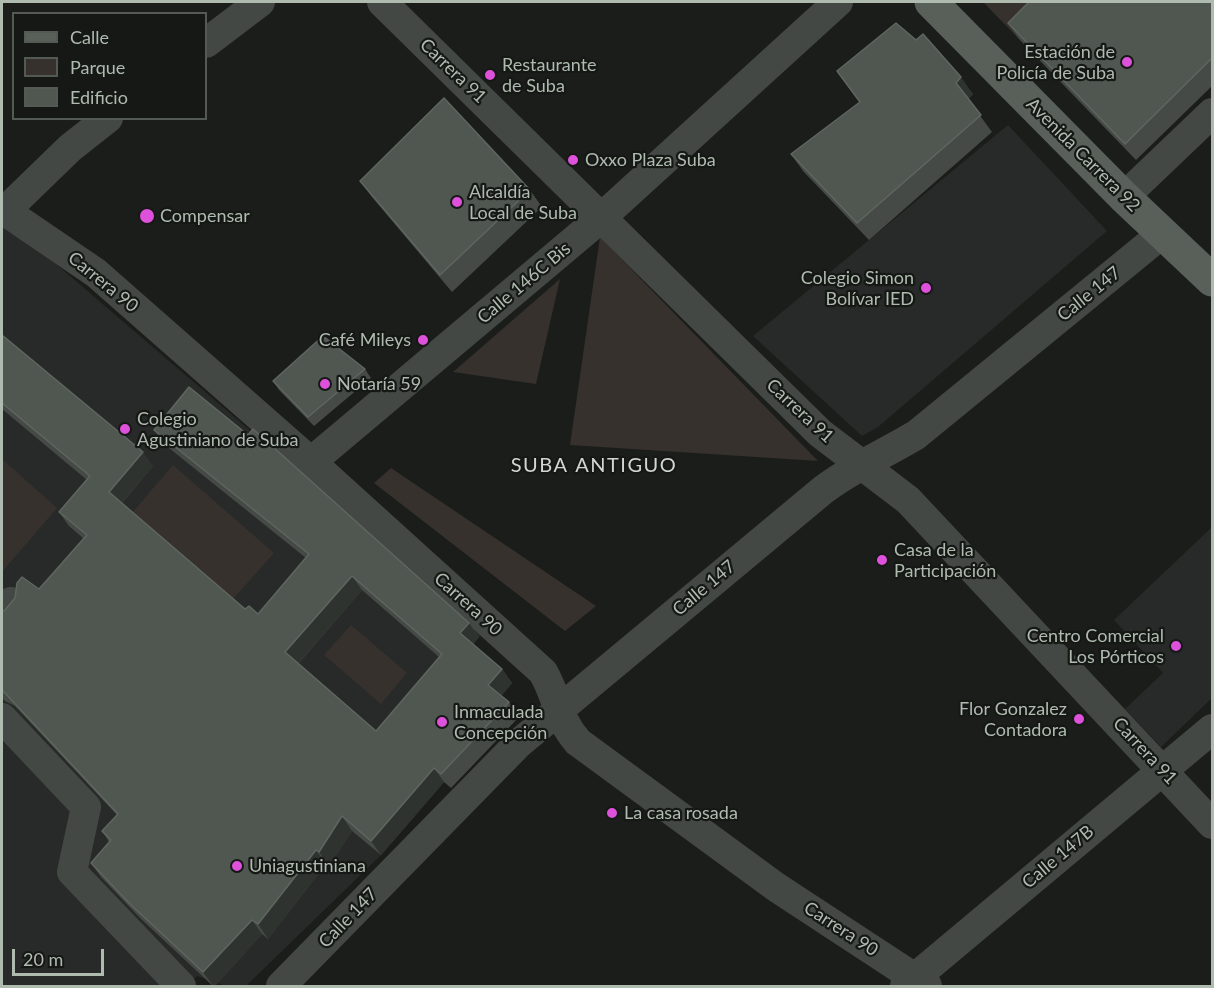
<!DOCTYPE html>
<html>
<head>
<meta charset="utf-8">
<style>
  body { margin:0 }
  #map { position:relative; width:1214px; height:988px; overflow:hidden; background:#1b1d1b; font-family:Lato,sans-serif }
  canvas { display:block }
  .frame { position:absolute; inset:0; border:3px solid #afbbaf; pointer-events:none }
  .legend { position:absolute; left:12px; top:12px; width:195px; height:108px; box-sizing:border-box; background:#161816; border:2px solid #535953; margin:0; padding:8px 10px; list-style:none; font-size:18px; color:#afbbaf }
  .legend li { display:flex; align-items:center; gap:12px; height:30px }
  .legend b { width:30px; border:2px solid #535953 }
  .scale { position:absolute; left:12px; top:949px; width:92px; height:27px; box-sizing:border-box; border:3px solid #afbbaf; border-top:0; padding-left:8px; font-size:18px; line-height:21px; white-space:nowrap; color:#afbbaf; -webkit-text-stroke:4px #161816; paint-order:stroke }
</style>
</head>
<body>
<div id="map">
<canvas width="1214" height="988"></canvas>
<div class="frame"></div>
<ul class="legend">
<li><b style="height:8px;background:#59605a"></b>Calle</li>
<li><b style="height:16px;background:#36312d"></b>Parque</li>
<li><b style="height:16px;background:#505751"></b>Edificio</li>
</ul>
<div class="scale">20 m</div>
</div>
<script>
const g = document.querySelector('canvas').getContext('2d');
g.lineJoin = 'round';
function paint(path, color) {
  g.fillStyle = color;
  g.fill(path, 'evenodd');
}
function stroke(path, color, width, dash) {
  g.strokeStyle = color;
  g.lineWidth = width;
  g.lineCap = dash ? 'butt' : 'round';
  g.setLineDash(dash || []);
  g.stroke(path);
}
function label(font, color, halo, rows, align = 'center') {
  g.font = font + ' Lato,sans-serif';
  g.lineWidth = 4.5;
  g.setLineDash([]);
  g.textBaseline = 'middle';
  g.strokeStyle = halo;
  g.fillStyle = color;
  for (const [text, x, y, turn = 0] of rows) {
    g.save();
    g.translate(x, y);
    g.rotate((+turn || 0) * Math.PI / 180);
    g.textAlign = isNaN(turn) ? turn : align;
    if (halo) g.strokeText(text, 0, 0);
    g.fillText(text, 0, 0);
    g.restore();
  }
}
paint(new Path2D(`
  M1008,125L1107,231L878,427L862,436L753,336Z
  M7,222L484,631L335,816L381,855L246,986H226L197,976L187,986H2V227Z
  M1212,527V698L1161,747L1125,709L1163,673L1114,620Z`), '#272a28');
paint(new Path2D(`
  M983,2H1056L1019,39Z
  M600,237L818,461L570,445Z
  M560,279L536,384L453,372Z
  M2,459L57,508L2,572Z
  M173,465L274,553L226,607L126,520Z
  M391,468L596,606L565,631L374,483Z
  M351,625L407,673L381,704L324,655Z`), '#36312d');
stroke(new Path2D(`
  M382,2L820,433L908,500L1212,824
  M206,43L260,2
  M1124,197L1212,113
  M2,209L96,273L311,462L543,672C558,698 557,718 578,742L776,887L927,986
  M5,211L70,148L108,118
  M311,462L602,217L838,2
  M2,613L11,602
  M2,718L86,807L72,872L181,986
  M281,986L518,744L823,490C852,468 884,454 916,435L1163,233
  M905,986L1212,729`), '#434844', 30);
stroke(new Path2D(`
  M931,2L1124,197L1212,280`), '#59605a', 33);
paint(new Path2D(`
  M1212,2V86L1136,160L1019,39L1008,23Z
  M916,40L973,94L968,99L992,132L869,240L803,171L791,154L860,103L837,71Z
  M360,181L530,190L542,207L452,292L372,197Z
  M2,335L153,466L122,503L245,609L258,614L306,558L164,444L154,430L469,623L479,637L473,644L502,669L512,683L501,696L509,702L519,717L451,788L444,782L381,855L352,831L329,866L326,864L268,939L262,934L214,987L140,918L101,877L91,863L109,842L102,831L117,815L15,706L5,701L2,698V612L39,589L83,538L69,526L59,512L87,480L2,409ZM362,590L439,657L376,731L298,664Z
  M365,369L371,378L314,426L279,390L273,381Z`), '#454a46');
paint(new Path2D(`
  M961,77L973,94L968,99L956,83Z
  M143,452L153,466L119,506L109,492Z
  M352,576L362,590L295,667L285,652Z
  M469,623L479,637L470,648L460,633Z
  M502,669L512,683L499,699L488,685Z
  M434,768L444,782L381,855L371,841Z
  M342,816L352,831L329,866L319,852Z
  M316,850L326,864L268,939L258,924Z
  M252,920L262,934L214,987L203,972Z`), '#2f3330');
const building = new Path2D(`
  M1029,2H1212V58L1125,144L1008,23Z
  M896,23L916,40L923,34L961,77L956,83L981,115L857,223L791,154L860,102L837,71Z
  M444,98L530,190L440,275L360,181Z
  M2,335L143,452L109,492L245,609L249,606L258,614L309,554L154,430L189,387L248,435L253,429L469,623L460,633L502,669L488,685L509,702L441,774L434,768L371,841L342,816L319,852L316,850L258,924L252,920L203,972L130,904L91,863L111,840L102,831L118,814L4,692L2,690V612L5,610L15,598L17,583L22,577L39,589L87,535L59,512L90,476L2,403ZM352,576L442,654L376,731L285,652Z
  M323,336L365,369L308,417L273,381Z`);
paint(building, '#505751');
stroke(building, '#5f6660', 1.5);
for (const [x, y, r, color] of [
  [1127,62,6,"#de51db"],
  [490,75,6,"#de51db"],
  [573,160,6,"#de51db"],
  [457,202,6,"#de51db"],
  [147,216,8,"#de51db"],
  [926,288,6,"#de51db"],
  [423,340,6,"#de51db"],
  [325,384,6,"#de51db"],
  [125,429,6,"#de51db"],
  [882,560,6,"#de51db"],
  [1176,646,6,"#de51db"],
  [1079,719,6,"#de51db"],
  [442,722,6,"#de51db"],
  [612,813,6,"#de51db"],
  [237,866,6,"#de51db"]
]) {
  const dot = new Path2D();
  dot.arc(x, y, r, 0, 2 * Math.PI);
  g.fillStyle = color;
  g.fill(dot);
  stroke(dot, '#161816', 2);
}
label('18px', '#afbbaf', '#161816', [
  ["Estación de",1115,52,"right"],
  ["Policía de Suba",1115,73,"right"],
  ["Restaurante",502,65],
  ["de Suba",502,86],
  ["Oxxo Plaza Suba",585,160],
  ["Alcaldía",469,192],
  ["Local de Suba",469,213],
  ["Compensar",160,216],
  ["Colegio Simon",914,278,"right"],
  ["Bolívar IED",914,299,"right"],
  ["Café Mileys",411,340,"right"],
  ["Notaría 59",337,384],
  ["Colegio",137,419],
  ["Agustiniano de Suba",137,440],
  ["Casa de la",894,550],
  ["Participación",894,571],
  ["Centro Comercial",1164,636,"right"],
  ["Los Pórticos",1164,657,"right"],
  ["Flor Gonzalez",1067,709,"right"],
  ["Contadora",1067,730,"right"],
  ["Inmaculada",454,712],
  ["Concepción",454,733],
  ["La casa rosada",624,813],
  ["Uniagustiniana",249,866]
], 'left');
label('18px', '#afbbaf', '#161816', [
  ["Carrera 91",453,71,44],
  ["Avenida Carrera 92",1083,155,45],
  ["Carrera 90",103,282,39],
  ["Calle 146C Bis",524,283,-40],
  ["Calle 147",1089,294,-39],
  ["Carrera 91",800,411,43],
  ["Calle 147",704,588,-40],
  ["Carrera 90",468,604,42],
  ["Carrera 91",1145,751,47],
  ["Calle 147B",1058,857,-40],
  ["Calle 147",348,918,-46],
  ["Carrera 90",841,929,33]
]);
g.letterSpacing = '1.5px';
label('20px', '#cfd7d0', '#161816', [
  ["SUBA ANTIGUO",594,466]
]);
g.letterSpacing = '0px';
</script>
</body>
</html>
